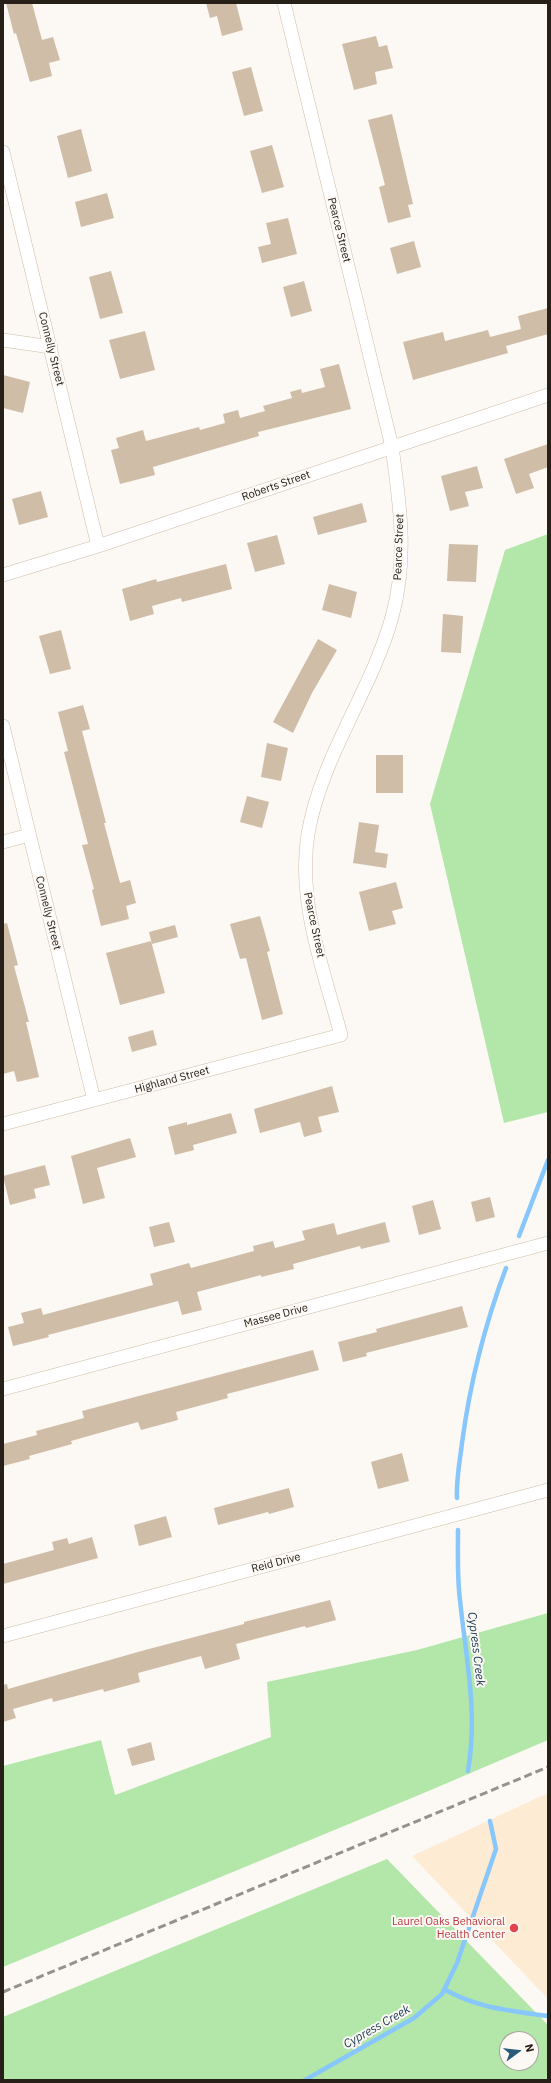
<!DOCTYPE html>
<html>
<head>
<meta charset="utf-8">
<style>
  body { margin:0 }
  #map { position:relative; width:551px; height:2083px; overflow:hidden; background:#fcf8f4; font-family:"IBM Plex Sans",sans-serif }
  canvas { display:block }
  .frame { position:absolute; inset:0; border:4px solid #272018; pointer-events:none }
  .north { position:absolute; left:499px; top:2031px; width:40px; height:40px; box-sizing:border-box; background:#fcf8f4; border:1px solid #a7a29c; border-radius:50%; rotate:75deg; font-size:11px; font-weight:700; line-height:16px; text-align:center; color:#272018 }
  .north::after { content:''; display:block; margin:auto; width:14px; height:18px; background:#2b5b7a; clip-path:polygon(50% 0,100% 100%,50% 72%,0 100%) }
</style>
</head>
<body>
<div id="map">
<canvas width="551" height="2083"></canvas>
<div class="frame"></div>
<div class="north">N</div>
</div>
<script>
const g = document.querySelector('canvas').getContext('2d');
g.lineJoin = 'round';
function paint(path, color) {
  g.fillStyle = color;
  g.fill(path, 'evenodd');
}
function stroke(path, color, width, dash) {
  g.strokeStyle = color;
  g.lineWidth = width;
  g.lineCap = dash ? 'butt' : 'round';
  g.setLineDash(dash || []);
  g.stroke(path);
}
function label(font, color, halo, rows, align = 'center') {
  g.font = font + ' "IBM Plex Sans",sans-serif';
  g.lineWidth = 4;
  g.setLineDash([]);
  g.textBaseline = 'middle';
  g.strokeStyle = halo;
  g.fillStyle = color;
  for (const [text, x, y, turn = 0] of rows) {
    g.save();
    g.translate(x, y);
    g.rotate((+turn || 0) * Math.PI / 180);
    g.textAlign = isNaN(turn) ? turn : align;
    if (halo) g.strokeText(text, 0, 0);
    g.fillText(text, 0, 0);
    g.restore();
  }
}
paint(new Path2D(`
  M548,1793V1999L412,1856Z`), '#feebd4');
paint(new Path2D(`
  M548,534V1112L504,1123L430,804L505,550Z
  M548,1613V1740L419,1795L3,1967V1766L101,1740L115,1795L271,1737L267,1682L417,1650Z
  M387,1859L548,2025V2080H3V2017ZM507,2039H531V2063H507Z`), '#b2e7a9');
stroke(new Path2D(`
  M519,1236L548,1160
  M457,1498C456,1479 460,1461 462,1443C470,1383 485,1324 506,1268
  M458,1530C458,1553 457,1577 460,1600C466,1659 478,1711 468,1771
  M444,1989C476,2008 512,2011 548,2016
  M305,2080L414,2018L442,1994L457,1963L496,1849L490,1821`), '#88c7fb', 4.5);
paint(new Path2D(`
  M6,3H32L42,40L53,37L60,60L49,63L52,76L30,82L16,33L14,34Z
  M206,3H236L243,30L222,36L217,16L210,18Z
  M376,36L379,47L387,45L393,68L375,72L377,84L354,90L342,44Z
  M251,67L263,111L244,116L232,72Z
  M392,114L413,204L408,205L411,217L388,223L379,187L385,185L368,120Z
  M81,129L92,171L68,178L57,136Z
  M272,145L284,187L262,193L250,151Z
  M107,193L114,218L81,227L75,202Z
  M288,218L297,254L262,263L258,247L271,244L266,223Z
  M414,241L421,267L397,274L390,248Z
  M111,271L123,313L100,319L89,277Z
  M304,281L312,311L291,317L283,287Z
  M548,308V334L506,346L508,353L413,380L403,342L443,332L445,341L488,330L490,337L521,329L518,316Z
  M145,331L155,370L120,379L109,340Z
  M339,364L351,409L258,432L259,436L153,467L155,475L120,484L111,450L119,448L116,438L143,430L146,441L199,427L200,430L225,423L223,414L238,410L240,418L265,411L263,406L292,398L290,392L301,389L302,393L325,387L320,369Z
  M3,375L30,382L23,413L3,408Z
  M548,444V467L529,474L534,488L516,494L504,459Z
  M477,466L483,488L465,492L469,506L450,511L441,476Z
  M41,491L48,517L19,525L12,499Z
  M362,503L367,522L318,535L313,517Z
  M277,535L285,564L255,572L247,543Z
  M449,544L478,545L476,582L447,581Z
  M226,564L232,589L182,602L181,598L152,606L154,614L130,621L122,589L156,579L157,582Z
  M329,584L357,592L351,618L322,610Z
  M443,614L463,616L461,653L441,652Z
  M61,630L71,669L50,674L39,636Z
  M318,639L337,650L312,693L293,733L273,722Z
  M83,705L90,729L82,731L106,823H104L120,883L130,880L136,903L126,906L129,919L101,926L92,890L94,889L82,845L88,844L64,752L68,751L58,712Z
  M267,743L288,748L281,781L261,777Z
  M376,755H403V793H376Z
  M247,796L269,802L262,828L240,822Z
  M359,822L379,825L375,852L388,854L386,868L353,863Z
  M396,882L403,908L392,911L396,924L369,931L359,892Z
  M260,916L270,951L267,952L283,1014L262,1020L246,958L240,959L230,924Z
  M7,923L18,965L14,966L29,1022H26L39,1077L17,1082L14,1071L3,1074V924Z
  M175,925L178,937L152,944L149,932Z
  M151,941L165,993L120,1005L106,953Z
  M153,1030L157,1045L132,1052L128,1037Z
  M332,1086L339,1112L318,1117L322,1132L304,1137L300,1122L260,1133L254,1109Z
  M231,1113L237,1133L193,1145L194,1150L175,1155L168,1127L187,1122V1125Z
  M130,1138L136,1157L97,1168L105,1198L83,1204L71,1156Z
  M45,1165L50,1185L34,1189L36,1198L10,1205L3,1176Z
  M490,1197L495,1217L476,1222L471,1202Z
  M433,1200L441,1229L419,1235L412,1206Z
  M169,1222L175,1242L154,1247L149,1227Z
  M385,1222L390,1242L361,1249L360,1246L293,1264L294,1269L261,1277V1275L197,1292L202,1310L182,1315L178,1301L48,1335L49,1337L13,1346L8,1327L24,1323L21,1313L41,1308L43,1315L153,1285L150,1274L189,1263L191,1268L254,1251L253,1246L273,1241L275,1248L305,1240L302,1231L334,1223L337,1235Z
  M462,1306L468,1327L366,1353L367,1356L343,1362L338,1342L377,1332L376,1329Z
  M313,1350L319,1370L227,1394L228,1398L176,1412L178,1420L141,1430L138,1422L71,1441L72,1444L29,1456L30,1459L3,1466V1444L37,1435L36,1431L84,1418L82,1411Z
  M402,1453L409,1481L378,1489L371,1462Z
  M289,1488L294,1507L269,1514L268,1512L218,1525L214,1508Z
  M166,1516L172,1537L139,1546L134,1525Z
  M92,1537L98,1558L3,1584V1564L54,1550L52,1542L67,1538L69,1544Z
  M330,1600L336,1620L306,1628L305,1626L236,1644L240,1659L205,1669L201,1656L138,1673L140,1682L104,1692L103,1689L53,1702L52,1698L13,1709L16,1718L3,1722V1685L7,1684L8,1689L145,1650L244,1624V1622Z
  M151,1742L155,1760L132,1766L127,1749Z`), '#cfbda8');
const street = new Path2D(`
  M3,152L98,546
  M3,340L51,347
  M3,575L98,546L548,395
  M3,726L94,1100
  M3,842L29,835
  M3,1124L341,1035C324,971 297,902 308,834C321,757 371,692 392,617C408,560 400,504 392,447L284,3
  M3,1389L548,1243
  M3,1636L548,1490`);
stroke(street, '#cfbda7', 14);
stroke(street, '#fff', 13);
stroke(new Path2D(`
  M3,1992L548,1767`), '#96918b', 3, [8, 4]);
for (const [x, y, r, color] of [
  [514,1928,5,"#e0444e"]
]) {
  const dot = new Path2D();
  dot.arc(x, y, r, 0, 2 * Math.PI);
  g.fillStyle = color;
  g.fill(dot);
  stroke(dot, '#fcf8f4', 1.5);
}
label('11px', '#272018', '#fcf8f4', [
  ["Pearce Street",339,230,76],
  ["Connelly Street",51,349,76],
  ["Roberts Street",276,486,-19],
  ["Pearce Street",399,547,-88],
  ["Connelly Street",48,913,76],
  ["Pearce Street",314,925,78],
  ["Highland Street",172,1080,-15],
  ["Massee Drive",276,1316,-15],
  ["Reid Drive",276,1563,-15]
]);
label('11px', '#be3a42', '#fcf8f4', [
  ["Laurel Oaks Behavioral",505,1922],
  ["Health Center",505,1935]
], 'right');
label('italic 12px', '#13364f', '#fcf8f4', [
  ["Cypress Creek",476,1649,83],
  ["Cypress Creek",377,2027,-30]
]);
</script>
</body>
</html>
